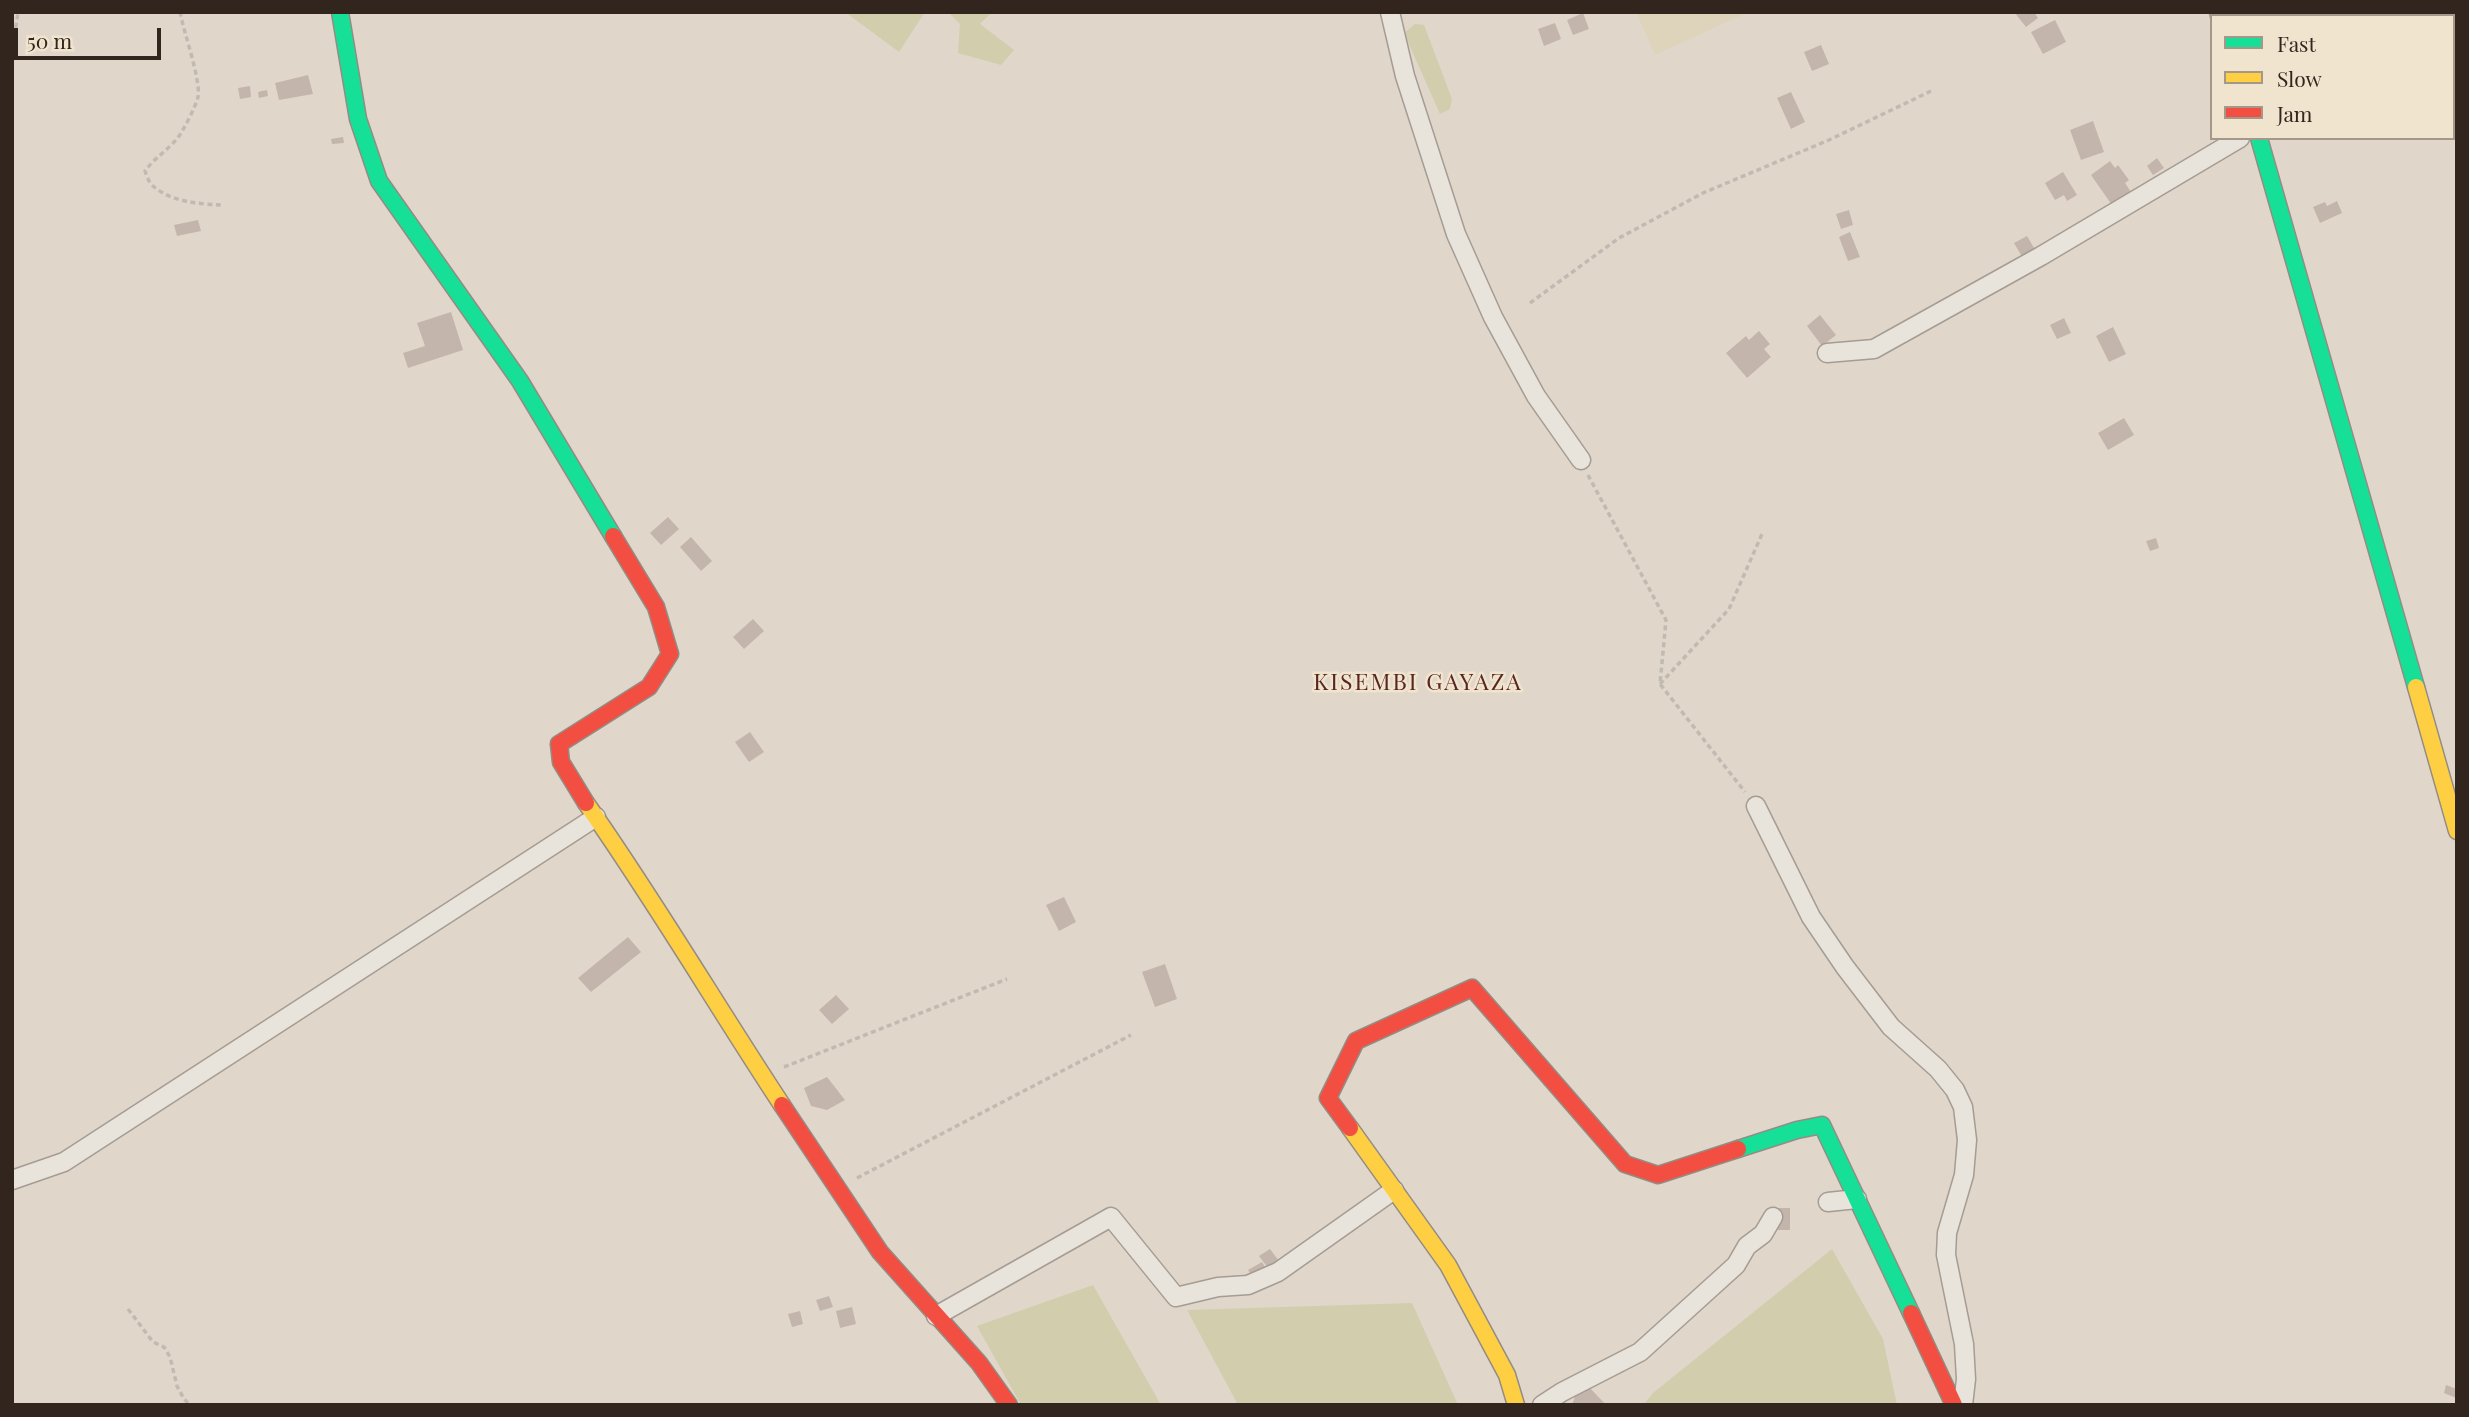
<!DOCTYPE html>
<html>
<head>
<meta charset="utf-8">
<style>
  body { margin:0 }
  #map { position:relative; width:2469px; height:1417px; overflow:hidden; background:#e0d7ca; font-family:"Playfair Display",serif }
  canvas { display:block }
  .frame { position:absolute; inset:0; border:14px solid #31251d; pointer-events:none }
  .legend { position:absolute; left:2210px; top:14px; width:245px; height:126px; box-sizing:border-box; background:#f1e4cf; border:2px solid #a49888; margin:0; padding:9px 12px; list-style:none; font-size:21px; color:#31251d }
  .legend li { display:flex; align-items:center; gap:14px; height:35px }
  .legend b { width:35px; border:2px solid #a49888 }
  .scale { position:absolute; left:14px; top:28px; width:147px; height:32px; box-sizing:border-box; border:4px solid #31251d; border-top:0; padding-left:9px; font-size:21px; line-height:24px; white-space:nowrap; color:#31251d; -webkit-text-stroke:5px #f1e4cf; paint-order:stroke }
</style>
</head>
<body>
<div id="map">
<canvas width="2469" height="1417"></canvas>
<div class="frame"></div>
<ul class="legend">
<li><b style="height:9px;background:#16e098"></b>Fast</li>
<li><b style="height:9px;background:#ffcf43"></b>Slow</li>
<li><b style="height:9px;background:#f24e42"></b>Jam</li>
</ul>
<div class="scale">50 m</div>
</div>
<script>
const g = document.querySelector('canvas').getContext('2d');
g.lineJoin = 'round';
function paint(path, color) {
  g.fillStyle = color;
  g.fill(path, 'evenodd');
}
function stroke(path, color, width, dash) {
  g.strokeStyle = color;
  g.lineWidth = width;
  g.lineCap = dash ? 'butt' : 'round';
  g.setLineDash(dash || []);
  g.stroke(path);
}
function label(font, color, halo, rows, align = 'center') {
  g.font = font + ' "Playfair Display",serif';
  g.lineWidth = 5;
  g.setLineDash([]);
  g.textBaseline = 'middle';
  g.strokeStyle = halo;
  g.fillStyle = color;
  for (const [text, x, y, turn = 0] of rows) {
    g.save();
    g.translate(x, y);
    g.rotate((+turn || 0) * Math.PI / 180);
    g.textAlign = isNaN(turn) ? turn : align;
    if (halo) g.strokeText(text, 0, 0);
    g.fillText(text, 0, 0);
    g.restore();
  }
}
paint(new Path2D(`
  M1636,12H1749L1655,55Z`), '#ded4bb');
paint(new Path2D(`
  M845,12H925L899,52Z
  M948,12H992L980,24L1014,50L1001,65L958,53L960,24Z
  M1415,24L1424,25L1452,99L1450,109L1440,114L1404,33Z
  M1832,1249L1883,1339L1897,1405H1643L1653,1393Z
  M1093,1285L1161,1405H1021L977,1326Z
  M1412,1303L1458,1405H1238L1187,1310Z`), '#d1cdad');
paint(new Path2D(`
  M2014,12H2034L2038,18L2026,27Z
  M1583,13L1589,29L1573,35L1567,20Z
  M2055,20L2066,42L2043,54L2031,32Z
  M1555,23L1561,39L1544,46L1538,29Z
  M1821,45L1829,64L1812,71L1804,52Z
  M308,75L313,94L279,100L275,83Z
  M250,86L251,97L240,99L238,88Z
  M267,90L268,96L259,98L258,92Z
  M1791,92L1805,122L1791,129L1777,98Z
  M2093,121L2104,152L2081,160L2070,130Z
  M343,137L344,143L332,144L331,139Z
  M2157,158L2164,168L2153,175L2147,166Z
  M2110,161L2115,168L2118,165L2129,180L2125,183L2131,192L2112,205L2091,175Z
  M2063,172L2077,195L2067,201L2064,195L2055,200L2045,183Z
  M2337,201L2342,213L2320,223L2313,207L2325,202L2327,206Z
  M1849,210L1853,225L1841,229L1836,214Z
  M198,220L201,231L177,236L174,225Z
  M1850,232L1860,257L1848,261L1839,237Z
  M2027,236L2037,253L2024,260L2014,243Z
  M451,312L463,350L408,368L403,353L425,346L417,323Z
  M1820,315L1836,335L1822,346L1807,326Z
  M2064,318L2071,333L2057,339L2050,325Z
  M2113,327L2126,354L2109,362L2096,336Z
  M1759,331L1770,344L1764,349L1771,357L1747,378L1726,353L1746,336L1749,340Z
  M2124,418L2134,435L2108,450L2098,433Z
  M668,517L679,529L661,545L650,533Z
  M691,537L712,561L701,571L680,547Z
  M2156,538L2159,548L2150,551L2146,541Z
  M753,619L764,631L744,649L733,637Z
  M750,732L764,752L749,762L735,742Z
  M1064,897L1076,922L1059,931L1046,905Z
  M628,937L641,952L591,992L578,978Z
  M1165,964L1177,999L1155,1007L1142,972Z
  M836,995L849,1009L832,1024L819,1010Z
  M827,1077L845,1100L827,1110L811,1106L804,1088Z
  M1777,1208H1790V1230H1777Z
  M1270,1249L1282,1265L1272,1273L1259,1256Z
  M1262,1262L1267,1270L1253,1278L1248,1270Z
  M829,1296L833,1307L820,1311L816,1300Z
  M852,1307L856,1324L840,1328L836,1311Z
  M800,1311L803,1324L792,1327L788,1314Z
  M2446,1385L2457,1389L2456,1398L2444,1393Z
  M1590,1388L1606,1405H1572L1577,1391Z`), '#c3b5ab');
const street = new Path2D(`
  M1390,12L1405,76L1456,234L1493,317L1536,396L1581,460
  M2219,12L2220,16
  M2453,28L2457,27
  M1827,353L1874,349L2041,256L2240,138
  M1756,806L1811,917L1845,967L1891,1027L1938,1069L1955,1090L1963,1107L1967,1140L1964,1175L1947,1233L1946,1255L1964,1344L1966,1379L1963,1405
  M12,1180L64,1162L596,817
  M1828,1202L1857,1199
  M936,1316L1111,1217L1176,1297L1218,1287L1248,1285L1278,1272L1394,1190
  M1542,1405L1562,1392L1640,1352L1736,1265L1747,1246L1763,1234L1773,1217`);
const fast = new Path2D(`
  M340,12L358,119L379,181L520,381L613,536
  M2259,138L2416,687
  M1738,1149L1797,1130L1822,1125L1911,1313`);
const slow = new Path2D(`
  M2416,687L2457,831
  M586,803C655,901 716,1005 782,1105
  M1350,1128L1448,1265L1507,1375L1516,1405`);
const jam = new Path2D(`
  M586,803L561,762L559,744L649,687L670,654L656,607L613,536
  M782,1105L880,1252L979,1363L1009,1405
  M1350,1128L1328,1098L1356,1041L1472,988L1625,1164L1658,1175L1738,1149
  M1911,1313L1954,1405`);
stroke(street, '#a59c93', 21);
stroke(fast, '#948c84', 19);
stroke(slow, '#948c84', 19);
stroke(jam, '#948c84', 19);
stroke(new Path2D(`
  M180,12C184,33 201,80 198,97C196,106 184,129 179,136C170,149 155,157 145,171C147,176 149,183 153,186C171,202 199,204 221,205
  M12,53L18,12
  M1530,303L1619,238L1703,193L1829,140L1931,91
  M1588,475L1666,620L1660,684L1745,792
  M1660,684L1729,609L1762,534
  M784,1067L1007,979
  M857,1178L1131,1035
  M128,1309L153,1342L164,1347L170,1357L177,1386L184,1399L190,1405`), '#c1bab2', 3.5, [5, 3.5]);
stroke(street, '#e8e3db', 18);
stroke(fast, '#16e098', 16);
stroke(slow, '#ffcf43', 16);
stroke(jam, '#f24e42', 16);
g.letterSpacing = '2px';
label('23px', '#592721', '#f1e4cf', [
  ["KISEMBI GAYAZA",1418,683]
]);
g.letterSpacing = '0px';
</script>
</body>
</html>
